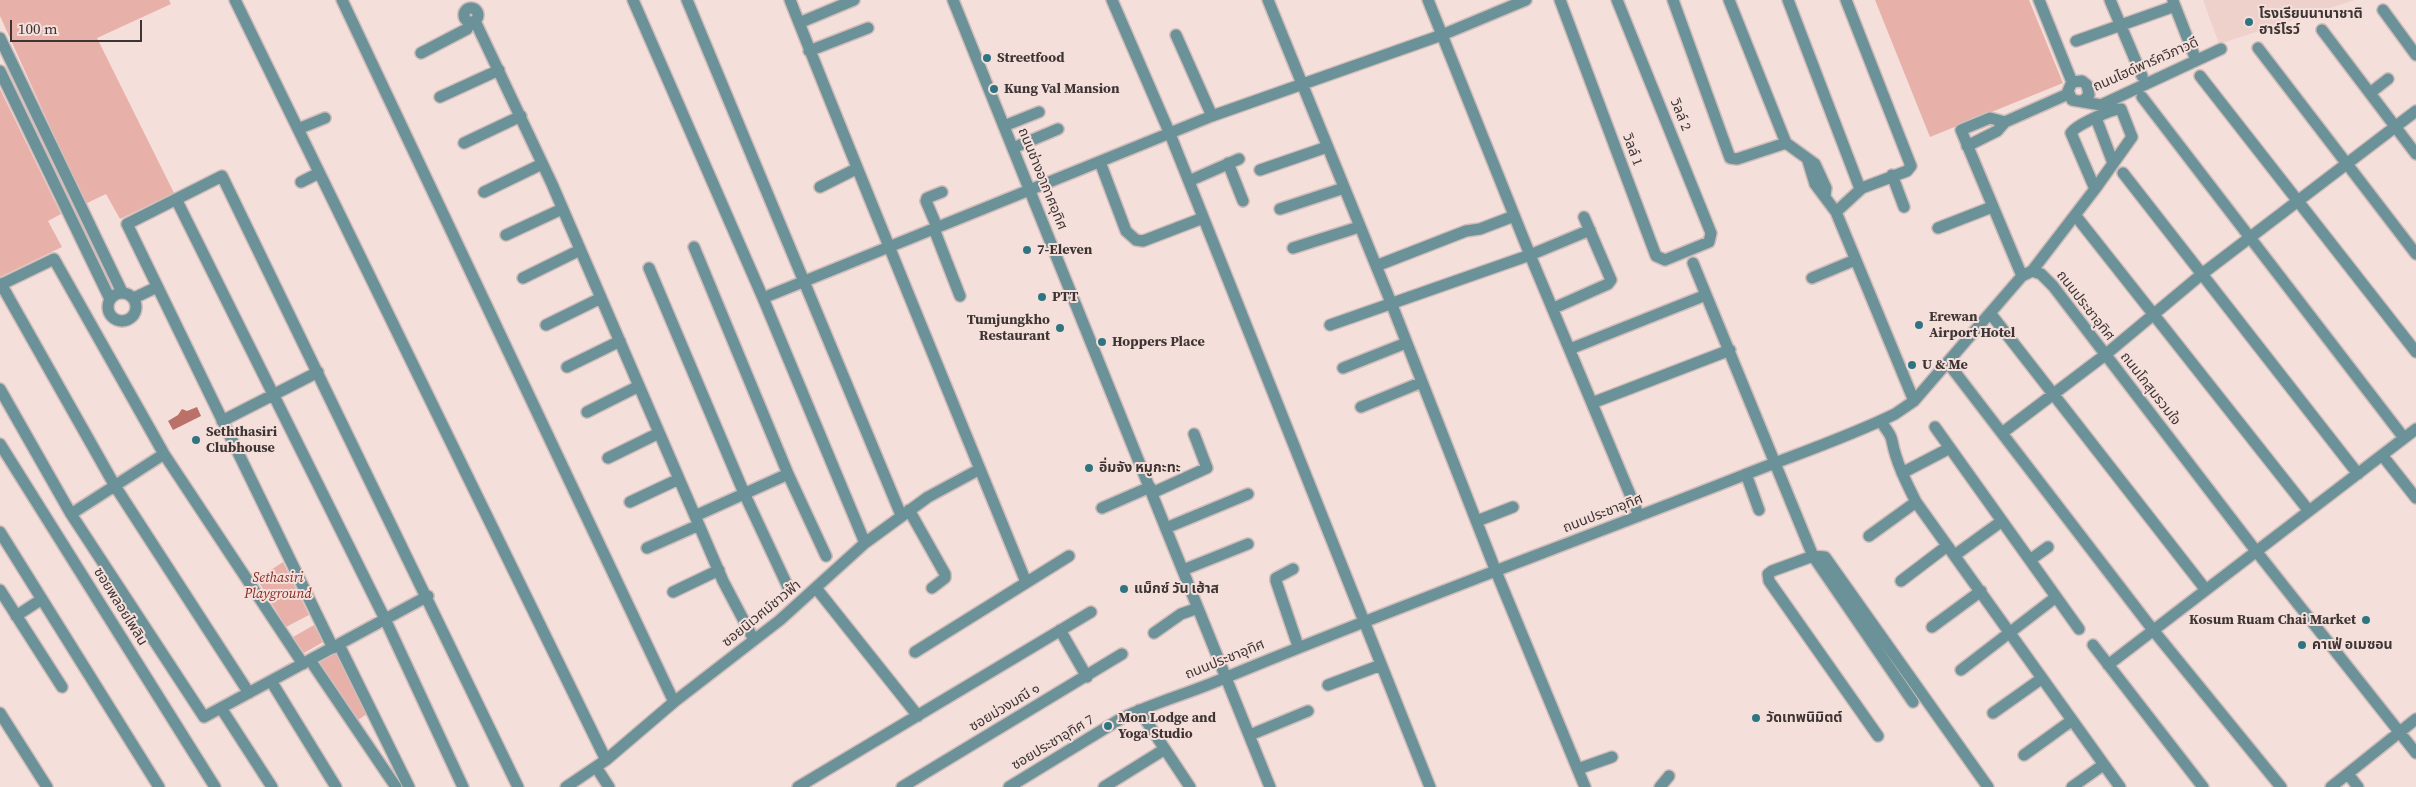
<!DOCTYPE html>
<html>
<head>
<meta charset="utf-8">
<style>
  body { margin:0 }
  #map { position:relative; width:2416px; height:787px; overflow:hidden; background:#f5dfdb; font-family:"Source Serif 4",serif }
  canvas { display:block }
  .scale { position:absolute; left:10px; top:20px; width:132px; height:22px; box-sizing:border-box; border:2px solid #3d3534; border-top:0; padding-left:6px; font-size:15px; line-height:18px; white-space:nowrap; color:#3d3534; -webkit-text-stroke:4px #f5dfdb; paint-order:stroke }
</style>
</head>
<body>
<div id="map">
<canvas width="2416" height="787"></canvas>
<div class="scale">100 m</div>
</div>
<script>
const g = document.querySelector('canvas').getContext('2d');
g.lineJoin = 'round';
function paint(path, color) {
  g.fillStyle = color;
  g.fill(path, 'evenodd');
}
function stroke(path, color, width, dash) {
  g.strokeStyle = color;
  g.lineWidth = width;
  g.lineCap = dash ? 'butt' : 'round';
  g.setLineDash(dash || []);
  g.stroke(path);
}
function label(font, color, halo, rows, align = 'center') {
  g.font = font + ' "Source Serif 4","Noto Sans Thai",serif';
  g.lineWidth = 4;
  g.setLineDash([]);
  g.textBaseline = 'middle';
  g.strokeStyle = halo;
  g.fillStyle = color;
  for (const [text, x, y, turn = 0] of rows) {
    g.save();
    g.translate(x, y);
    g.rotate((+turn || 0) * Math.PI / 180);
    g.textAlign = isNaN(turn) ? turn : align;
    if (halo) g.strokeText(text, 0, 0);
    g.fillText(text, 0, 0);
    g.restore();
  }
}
paint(new Path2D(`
  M2203,0H2355L2219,44Z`), '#efd1cc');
paint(new Path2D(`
  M0,0H169L171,4L97,38L174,193L120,219L106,194L85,204L0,16Z
  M1875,0H2029L2063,83L1930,137Z
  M0,89L61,214L48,221L62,247L0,277Z
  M283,562L309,615L286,627L257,579Z
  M314,625L323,642L304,653L293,637Z
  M337,652L367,714L358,720L319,662Z`), '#e7b1a9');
paint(new Path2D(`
  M197,407L201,416L173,430L168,421L178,415L182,409L187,411Z`), '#bb7168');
const minor = new Path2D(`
  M235,0L606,760
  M342,0L674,702
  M633,0L763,298L865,543
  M687,0L901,515
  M790,0C867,195 947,388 1026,582
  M953,0L1270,787
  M1112,0L1170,134L1430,787
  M1268,0L1392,305L1495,569L1585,787
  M1428,0L1530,255L1639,516
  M1560,0L1656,256L1665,260L1709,242L1711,233L1617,0
  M1673,0L1730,158L1737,159L1786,143
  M1729,0L1786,143L1815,164L1826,188L1825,196
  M1788,0L1859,186L1862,188
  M2039,0L2072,82
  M2110,0L2142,76
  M2173,1L2196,60
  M464 15a7 7 0 1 1 14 0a7 7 0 1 1-14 0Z
  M2383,10L2416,55
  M475,21L552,184L723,581L754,640
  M799,23L854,0
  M2322,30L2416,154
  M1176,35L1212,116
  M0,38L122,292
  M2076,41L2175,6
  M2258,48L2416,254
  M809,51L868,28
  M421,53L467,29L470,23
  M0,71L110,299
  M2200,76L2416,352
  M2370,93L2388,79
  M440,97L499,70
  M2142,97L2404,438
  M2084,100L2089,95L2087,85L2082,81L2072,82L2068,91L2072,100L2101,105L2221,49
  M2096,118L2113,163
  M2005,122L1990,118L1961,130L2022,276
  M1004,126L1039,112
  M298,129L325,118
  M464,143L521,116
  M1967,146L1997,131L2005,122L2068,94
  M1013,148L1058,129
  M1808,161L1815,184L1836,212L1914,401
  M1100,162L1126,231L1136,240L1143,241L1203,218
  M1228,163L1243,201
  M1260,170L1327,147
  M2123,173L2358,474
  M1892,175L1904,207
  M1189,181L1239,159
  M301,182L319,173
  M820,187L856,169
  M484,192L542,164
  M176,199L385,619L463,787
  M1280,209L1344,188
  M1836,212L1862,188L1907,171L1911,166L1846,0
  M2075,215L2309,511
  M937,227L926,201L927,198L942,192
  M1938,228L1992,207
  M934,229L960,296
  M506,235L562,209
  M694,247L788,474L826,556
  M1293,248L1359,227
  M1693,263L1813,556L1913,702
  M1376,266L1466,231L1480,229L1514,216
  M649,268L744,493L788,587
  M2032,271L2041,274L2053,286L2256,551L2416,753
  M523,278L580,250
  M1812,278L1855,260
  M1,284L115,486L249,693
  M0,285L54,259L164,454L303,664
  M108 307a14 14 0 1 1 28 0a14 14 0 1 1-28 0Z
  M134,298L157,287
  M763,298L1212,116L1442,35L1526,0
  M1554,308L1608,284L1611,280L1584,217
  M1990,313L2206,590
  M546,325L601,298
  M1330,325L1530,255L1590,230
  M1570,349L1706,295
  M1948,363L2153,630L2281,787
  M567,367L620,341
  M1343,368L1406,343
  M0,389L71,514L204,717L428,596
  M1592,403L1730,350
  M1361,407L1422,382
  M587,412L639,386
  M222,421L318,372
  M1881,421C1884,428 1891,433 1892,441C1896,462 1906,482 1916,502L2120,787
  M1935,427L2079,629
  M2002,433L2105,355L2202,274L2416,111
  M0,444L215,787
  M2382,455L2416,498
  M608,458L659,433
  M1902,473L1950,448
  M1746,474L1759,510
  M1152,493L1207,468L1194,434
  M630,502L679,479
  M1102,508L1150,487
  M909,510L945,574V578L932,588
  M71,514L164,454
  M695,516L788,474
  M1477,521L1513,507
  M1166,528L1248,494
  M0,532L159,787
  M1869,536L1916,502
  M647,548L699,525
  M1955,555L2002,521
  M2030,560L2048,547
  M1293,569L1276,578V581L1298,646
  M1183,570L1248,544
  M1901,581L1947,546
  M816,588L918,716
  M0,590L62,687
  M673,592L719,570
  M16,616L42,599
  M1932,627L1981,591
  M1060,630L1087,677
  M1154,633L1181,614L1198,608
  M339,645L409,787
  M2093,645L2203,787
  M333,648L127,224L222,176L518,787
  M915,652L1069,556
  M310,660L396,787
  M2108,665L2416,429
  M1961,670L2056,597
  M271,681L336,787
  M1328,685L1381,665
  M221,708L272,787
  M1139,710L1190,787
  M0,713L47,787
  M1993,713L2041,679
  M1250,735L1308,711
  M1878,736L1769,581L1768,574L1772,571L1813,556L1825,557L1988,787
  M2024,755L2071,721
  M596,767L609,787
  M1578,769L1612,757
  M2348,774L2358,787
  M566,787L606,760L674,702L780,620L865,543L928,497L980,469
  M798,787L1091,612
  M902,787L1122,654
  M1009,787L1122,718C1156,702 1193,692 1227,677C1398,606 1572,543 1744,475C1794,455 1846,438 1895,414L1914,401L2022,276L2032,271L2095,189L2132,137L2121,109C2111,109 2076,125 2071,133L2095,189
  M1104,787L1165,749
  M1660,787L1669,776
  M2072,787L2103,765
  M2331,787L2416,719`);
stroke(minor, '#d0bdba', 14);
stroke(minor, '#6c9299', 11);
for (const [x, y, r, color] of [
  [2249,22,5,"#2e7581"],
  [987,58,5,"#2e7581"],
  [994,89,5,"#2e7581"],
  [1027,250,5,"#2e7581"],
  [1042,297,5,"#2e7581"],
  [1919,325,5,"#2e7581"],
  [1060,328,5,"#2e7581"],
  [1102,342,5,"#2e7581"],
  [1912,365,5,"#2e7581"],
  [196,440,5,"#2e7581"],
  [1089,468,5,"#2e7581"],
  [1124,589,5,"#2e7581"],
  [2366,620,5,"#2e7581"],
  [2302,645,5,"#2e7581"],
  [1756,718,5,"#2e7581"],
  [1108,726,5,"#2e7581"]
]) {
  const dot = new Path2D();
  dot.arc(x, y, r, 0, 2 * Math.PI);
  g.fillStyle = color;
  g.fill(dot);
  stroke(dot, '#f5dfdb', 2);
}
label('bold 14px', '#3d3534', '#f5dfdb', [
  ["โรงเรียนนานาชาติ",2259,14],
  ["ฮาร์โรว์",2259,30],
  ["Streetfood",997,58],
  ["Kung Val Mansion",1004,89],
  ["7-Eleven",1037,250],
  ["PTT",1052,297],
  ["Erewan",1929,317],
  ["Airport Hotel",1929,333],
  ["Tumjungkho",1050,320,"right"],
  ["Restaurant",1050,336,"right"],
  ["Hoppers Place",1112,342],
  ["U & Me",1922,365],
  ["Seththasiri",206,432],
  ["Clubhouse",206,448],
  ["อิ่มจัง หมูกะทะ",1099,468],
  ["แม็กซ์ วัน เฮ้าส",1134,589],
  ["Kosum Ruam Chai Market",2356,620,"right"],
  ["คาเฟ่ อเมซอน",2312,645],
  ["Mon Lodge and",1118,718],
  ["Yoga Studio",1118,734],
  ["วัดเทพนิมิตต์",1766,718]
], 'left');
label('14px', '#3d3534', '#f5dfdb', [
  ["ถนนไฮด์พาร์ควิภาวดี",2146,65,-24],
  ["วิลล์ 2",1680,115,68],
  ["วิลล์ 1",1632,150,70],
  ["ถนนช่างอากาศอุทิศ",1042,179,68],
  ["ถนนประชาอุทิศ",2085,306,52],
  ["ถนนโกสุมรวมใจ",2150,389,52],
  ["ถนนประชาอุทิศ",1603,514,-21],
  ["ซอยพลอยไพลิน",120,607,58],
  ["ซอยนิเวศม์ชาวฟ้า",762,614,-39],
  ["ถนนประชาอุทิศ",1225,660,-22],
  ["ซอยม่วงมณี ๑",1005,708,-31],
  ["ซอยประชาอุทิศ 7",1053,743,-31]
]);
label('italic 14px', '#862c25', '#f5dfdb', [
  ["Sethasiri",278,578],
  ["Playground",278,594]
]);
</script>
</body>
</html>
